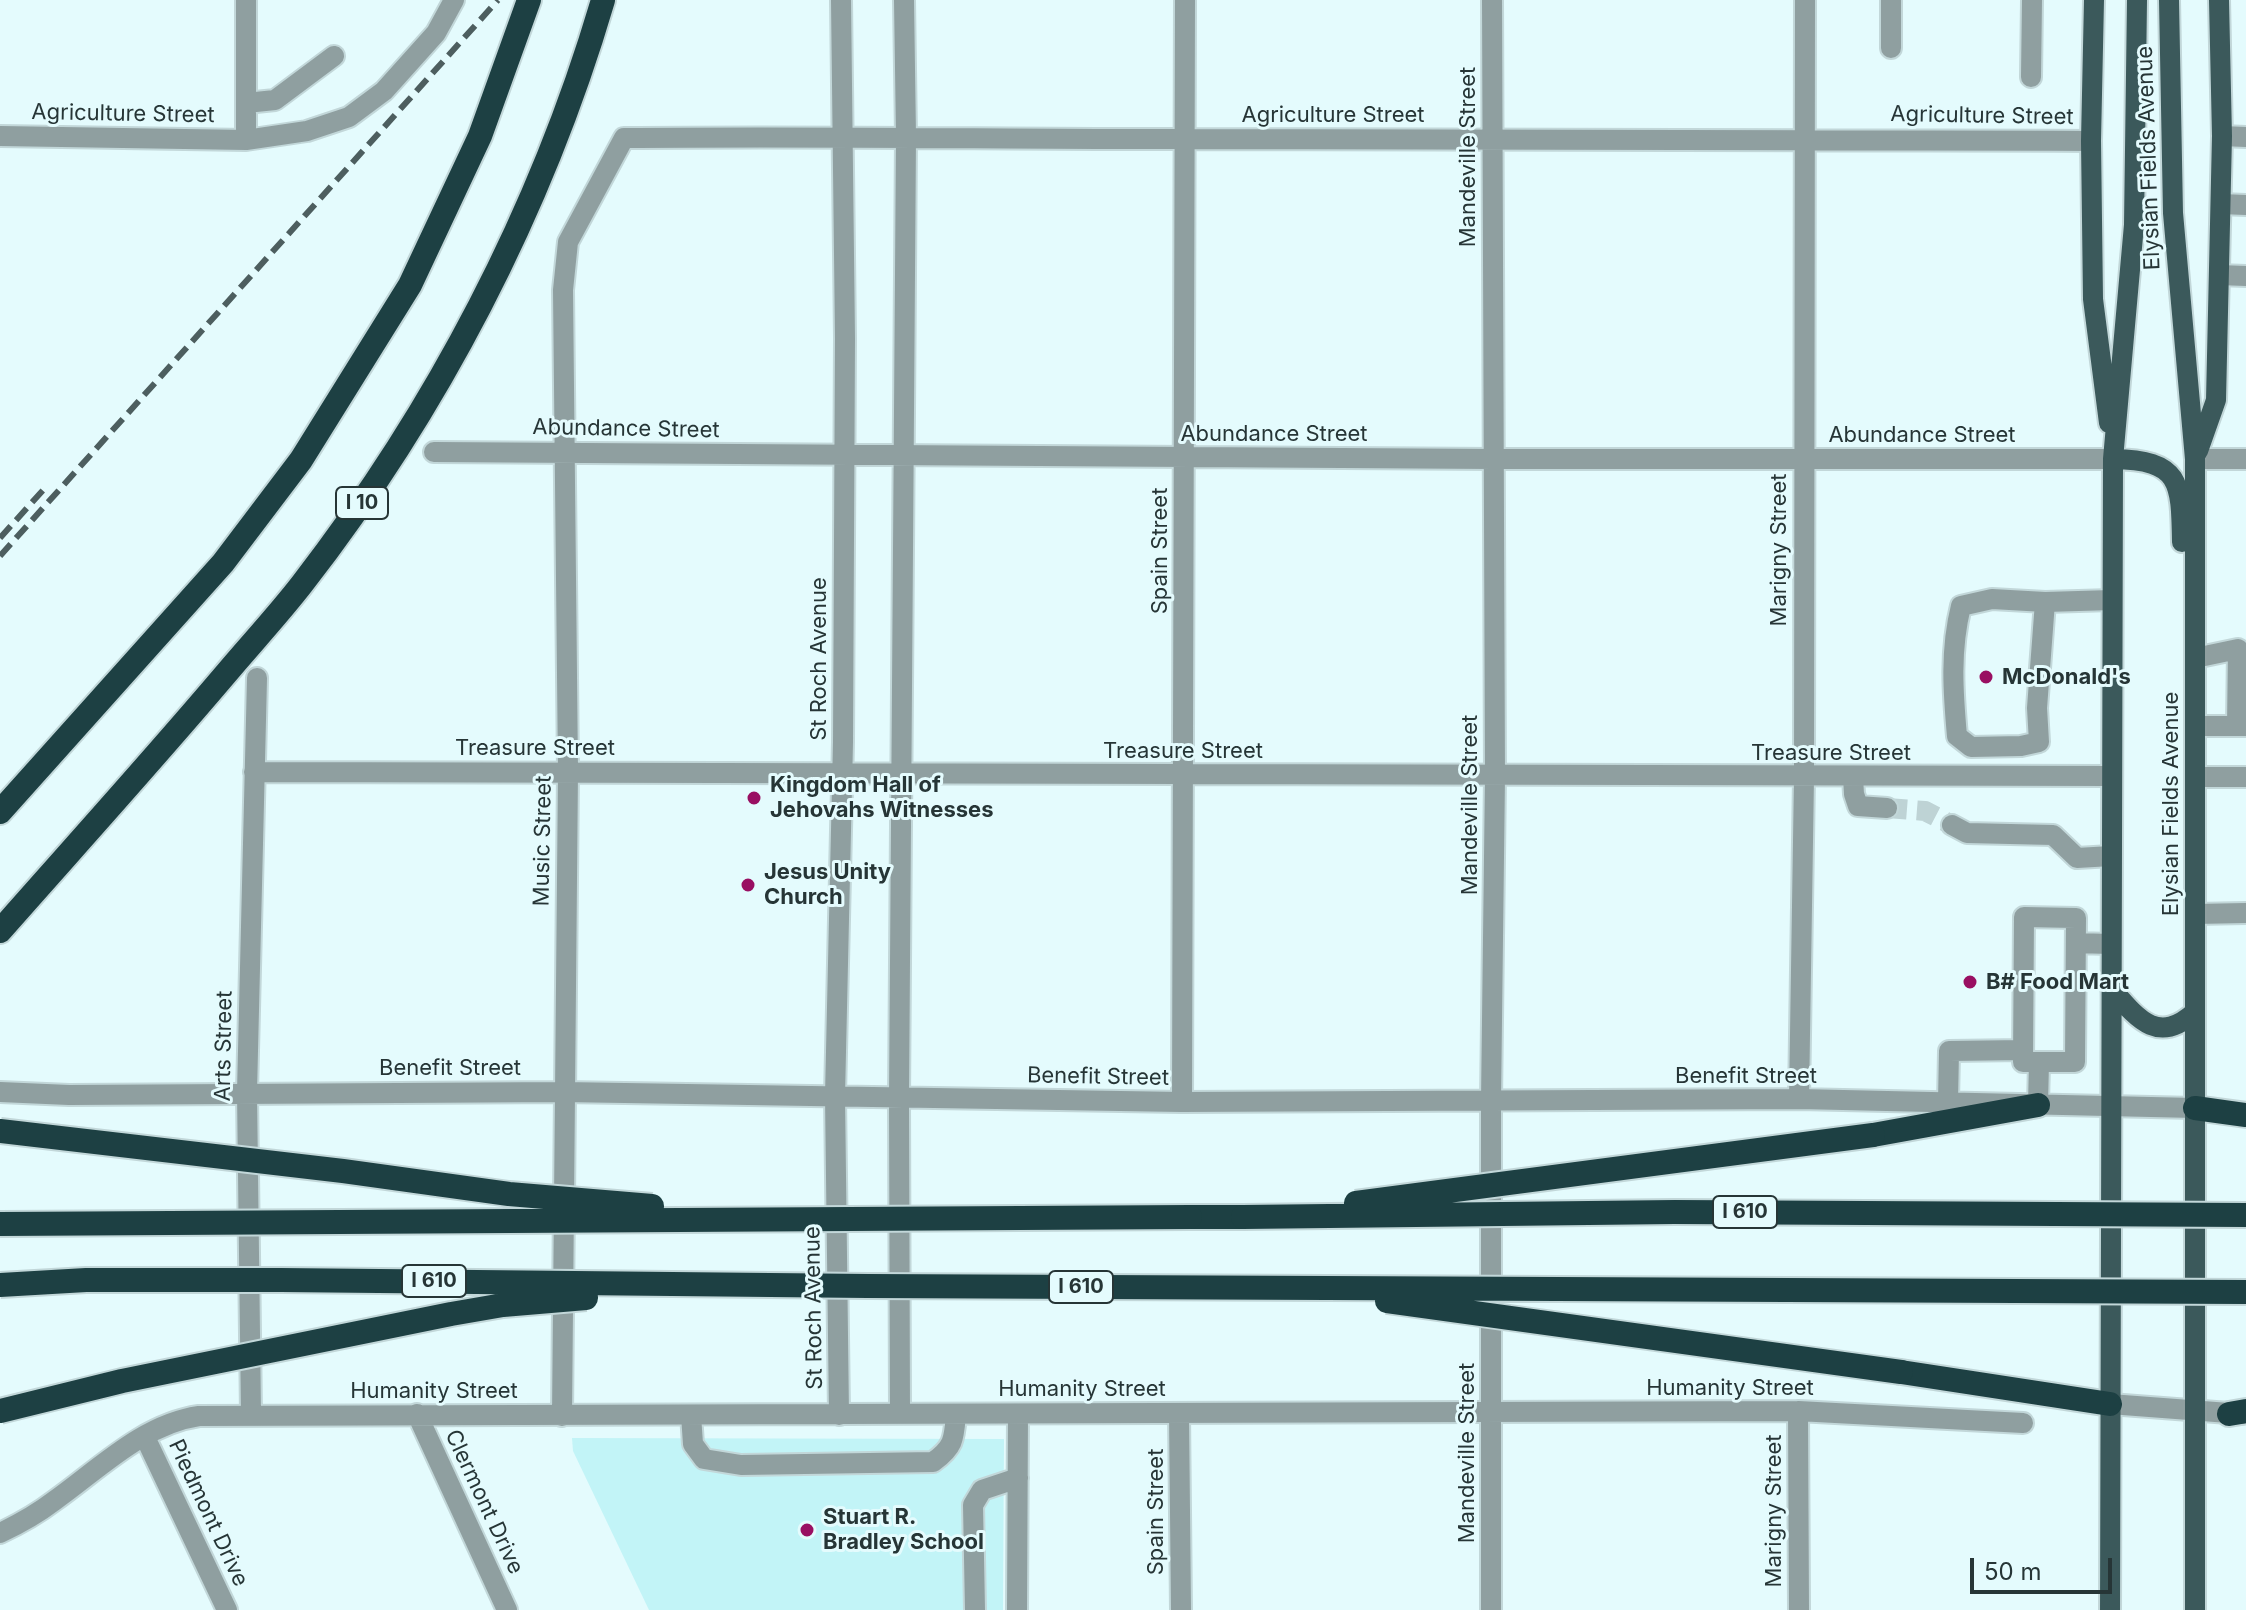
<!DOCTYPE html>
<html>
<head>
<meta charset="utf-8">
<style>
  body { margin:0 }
  #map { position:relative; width:2246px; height:1610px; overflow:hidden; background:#e4fbfd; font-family:Inter,sans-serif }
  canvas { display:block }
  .scale { position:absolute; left:1970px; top:1558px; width:142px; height:36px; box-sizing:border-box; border:4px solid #263536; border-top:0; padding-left:10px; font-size:24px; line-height:28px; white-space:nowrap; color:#263536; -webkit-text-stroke:6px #e4fbfd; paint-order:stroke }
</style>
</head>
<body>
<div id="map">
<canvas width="2246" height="1610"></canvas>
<div class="scale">50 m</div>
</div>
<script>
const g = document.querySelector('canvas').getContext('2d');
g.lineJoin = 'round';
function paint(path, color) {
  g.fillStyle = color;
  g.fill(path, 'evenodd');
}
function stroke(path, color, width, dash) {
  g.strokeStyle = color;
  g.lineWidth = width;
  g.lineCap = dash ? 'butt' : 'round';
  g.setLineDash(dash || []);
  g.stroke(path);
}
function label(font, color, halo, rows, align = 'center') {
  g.font = font + ' Inter,sans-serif';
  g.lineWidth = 6;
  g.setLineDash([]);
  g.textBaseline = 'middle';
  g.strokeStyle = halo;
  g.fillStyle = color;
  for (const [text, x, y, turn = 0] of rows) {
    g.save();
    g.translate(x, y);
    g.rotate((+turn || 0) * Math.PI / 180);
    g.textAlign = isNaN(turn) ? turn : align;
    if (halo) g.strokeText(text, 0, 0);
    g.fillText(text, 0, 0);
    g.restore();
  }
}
paint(new Path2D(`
  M572,1438L1004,1439L1003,1610H649L573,1451Z`), '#c2f4f7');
stroke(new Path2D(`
  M1887,808L1925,811L1952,825`), '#bed3d5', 20, [20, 10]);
const minor = new Path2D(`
  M1891,48V0
  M2031,77L2032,0
  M246,103L275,100L334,56
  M0,136L246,140L307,131L349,117L384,91L436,33L454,0
  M2222,136L2246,137
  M246,140V0
  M2221,204L2246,205
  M2219,275L2246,276
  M434,452L1493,459H2113
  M2195,459H2246
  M2045,602L2037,708L2039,742L2021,746L1971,747L1957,736C1953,692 1950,650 1961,606L1992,599L2045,602L2112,600
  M2195,658L2238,649L2237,726
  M2196,726H2246
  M254,772L2111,776
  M1853,777L1854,794L1858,806L1887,808
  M2196,777H2246
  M1952,825L1967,833L2053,835L2077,858L2111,856
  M2195,914L2246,913
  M2024,917L2076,918L2075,1062H2023Z
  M2076,943L2110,944
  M0,1092L69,1095L563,1092L1182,1102L1799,1099L2195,1108
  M1799,1099L1804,777L1805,0
  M1182,1102L1185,0
  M1948,1102L1949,1051L2023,1050
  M2038,1105L2039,1062
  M2110,1404L2242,1414
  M1798,1411L1799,1610
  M1179,1413L1181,1610
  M417,1414L507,1610
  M900,1414L899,1098L906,136L904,0
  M251,1415L247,1092L257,678
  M691,1415L693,1444L704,1459L741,1465L933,1462C954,1447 954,1439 956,1414
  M839,1415L835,1096L843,742L845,338L841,0
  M562,1416L568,771L563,290L568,242L624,138C811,136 998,139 1184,139C1487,140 1789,138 2091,141
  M145,1437L227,1610
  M0,1533C19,1524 37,1514 54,1501C98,1470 143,1424 199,1416L1798,1411L2023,1423
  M975,1610L973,1505L982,1490L1018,1478
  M1017,1610L1018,1414
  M1491,1610V1101L1495,776L1492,0`);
const major = new Path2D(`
  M2094,0L2091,141L2093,299L2109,423
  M2169,0L2173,213L2195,459V1610
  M2198,451L2216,400L2222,136L2219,0
  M2113,459C2181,460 2181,482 2182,542
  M2110,987C2137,1018 2157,1046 2195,1012
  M2110,1610L2113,459L2134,225L2137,0`);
const highway = new Path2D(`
  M0,812L223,563L301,460L410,285L480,136L529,0
  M0,931C75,846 151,762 224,676C250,645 278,615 302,584C437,410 541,211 603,0
  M2195,1108L2246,1115
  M1873,1135L2038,1105
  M1190,1217H1243
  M1901,1372L2110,1404
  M2229,1414L2246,1411`);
stroke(minor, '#c2d7d9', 24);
stroke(major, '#c2d7d9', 24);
stroke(highway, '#c2d7d9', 28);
stroke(minor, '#8f9fa0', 20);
stroke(major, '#3b595b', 20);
stroke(highway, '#1d4043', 24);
stroke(new Path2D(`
  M0,538L44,489
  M0,556L498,0`), '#4d5e5f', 6, [16, 8]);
const highwayBridge = new Path2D(`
  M0,1131L343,1171L509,1194L652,1206
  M1356,1203L1873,1135
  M1243,1217L1675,1212L2246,1215
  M0,1224L1190,1217
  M0,1285L86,1280H281L868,1286L2246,1292
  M1387,1301L1901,1372
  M0,1411L122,1381L451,1314L503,1305L586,1298`);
stroke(highwayBridge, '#c2d7d9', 28, []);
stroke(highwayBridge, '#1d4043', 24);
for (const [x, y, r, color] of [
  [1986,677,8,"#990f62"],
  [754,798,8,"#990f62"],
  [748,885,8,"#990f62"],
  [1970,982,8,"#990f62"],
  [807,1530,8,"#990f62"]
]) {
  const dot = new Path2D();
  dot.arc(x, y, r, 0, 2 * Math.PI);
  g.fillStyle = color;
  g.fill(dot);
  stroke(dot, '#e4fbfd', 3);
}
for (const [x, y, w] of [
  [362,503,52],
  [1745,1212,64],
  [434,1281,64],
  [1081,1287,64]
]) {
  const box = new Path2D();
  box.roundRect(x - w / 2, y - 16, w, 32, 6);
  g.fillStyle = '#e4fbfd';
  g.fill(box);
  stroke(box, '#263536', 2);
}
label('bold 20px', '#263536', null, [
  ["I 10",362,503],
  ["I 610",1745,1212],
  ["I 610",434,1281],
  ["I 610",1081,1287]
]);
label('22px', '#263536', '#e4fbfd', [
  ["Agriculture Street",123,114,1],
  ["Agriculture Street",1333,115],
  ["Agriculture Street",1982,116,1],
  ["Mandeville Street",1468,157,-90],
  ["Elysian Fields Avenue",2149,158,-92],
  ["Abundance Street",626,429,1],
  ["Abundance Street",1274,434],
  ["Abundance Street",1922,435],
  ["Marigny Street",1779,550,-90],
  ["Spain Street",1160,551,-90],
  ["St Roch Avenue",819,659,-90],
  ["Treasure Street",535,748],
  ["Treasure Street",1183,751],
  ["Treasure Street",1831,753],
  ["Elysian Fields Avenue",2171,804,-90],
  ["Mandeville Street",1470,805,-90],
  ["Music Street",543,841,-89],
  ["Arts Street",224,1046,-89],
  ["Benefit Street",450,1068],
  ["Benefit Street",1746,1076],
  ["Benefit Street",1098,1077,1],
  ["St Roch Avenue",814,1308,-91],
  ["Humanity Street",1730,1388],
  ["Humanity Street",1082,1389],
  ["Humanity Street",434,1391],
  ["Mandeville Street",1467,1453,-90],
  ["Clermont Drive",484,1502,65],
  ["Marigny Street",1774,1511,-90],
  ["Spain Street",1156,1512,-90],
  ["Piedmont Drive",208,1513,65]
]);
label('bold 22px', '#263536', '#e4fbfd', [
  ["McDonald's",2002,677],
  ["Kingdom Hall of",770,785],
  ["Jehovahs Witnesses",770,810],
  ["Jesus Unity",764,872],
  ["Church",764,897],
  ["B# Food Mart",1986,982],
  ["Stuart R.",823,1517],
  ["Bradley School",823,1542]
], 'left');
</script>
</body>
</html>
